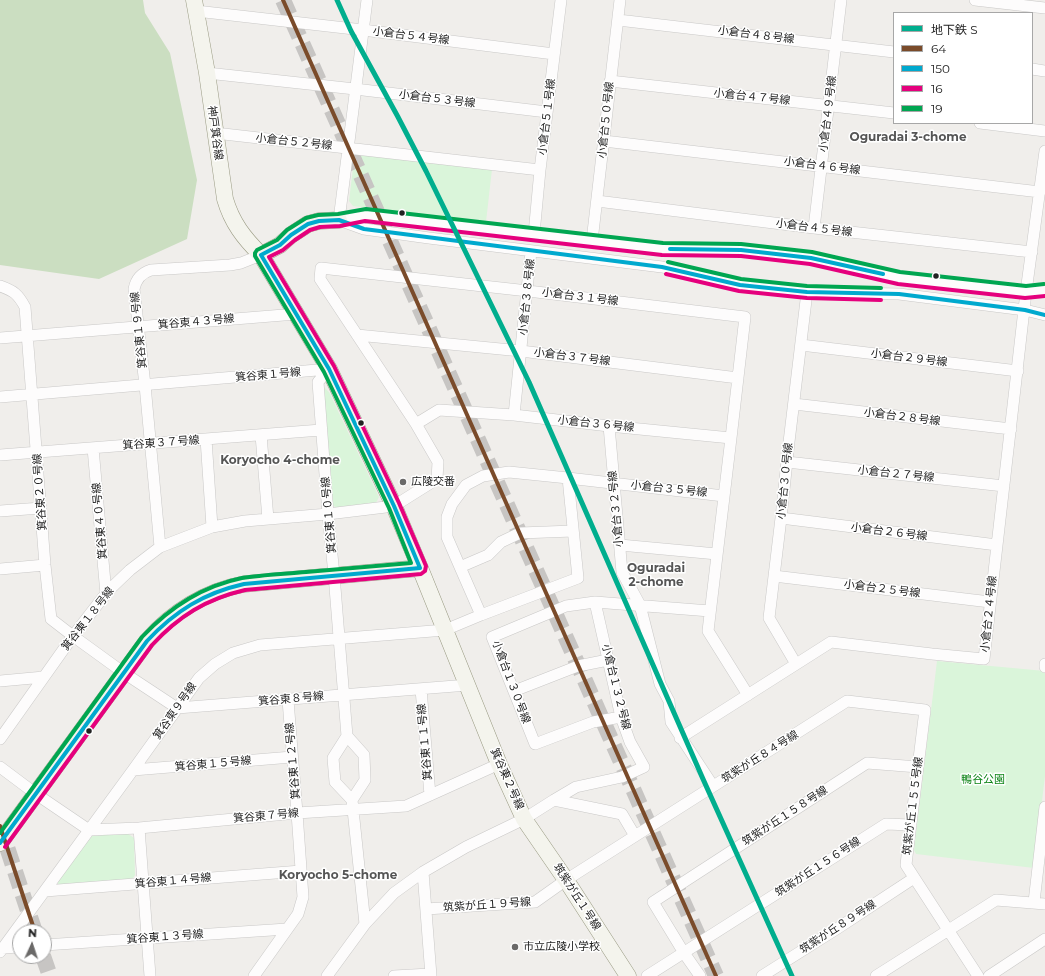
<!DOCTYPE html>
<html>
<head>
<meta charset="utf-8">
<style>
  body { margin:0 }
  #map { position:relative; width:1045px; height:976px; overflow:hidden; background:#f0eeeb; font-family:Montserrat,"Noto Sans JP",sans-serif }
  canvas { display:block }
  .legend { position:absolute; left:893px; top:12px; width:140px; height:112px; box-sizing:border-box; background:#fff; border:1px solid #a7a7a7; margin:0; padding:5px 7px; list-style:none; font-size:12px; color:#222 }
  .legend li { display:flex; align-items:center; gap:8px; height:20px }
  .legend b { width:20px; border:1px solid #a7a7a7 }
  .north { position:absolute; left:12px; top:924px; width:40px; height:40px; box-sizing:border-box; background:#fff; border:1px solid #a7a7a7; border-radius:50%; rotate:3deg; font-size:11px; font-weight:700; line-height:16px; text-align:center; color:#222 }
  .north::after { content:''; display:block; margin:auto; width:14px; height:18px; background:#6a6968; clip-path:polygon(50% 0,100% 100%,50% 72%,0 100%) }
</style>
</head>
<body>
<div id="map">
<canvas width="1045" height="976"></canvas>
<ul class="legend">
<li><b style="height:5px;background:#00ae8e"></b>地下鉄 S</li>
<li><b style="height:5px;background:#7a4b2a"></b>64</li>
<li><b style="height:5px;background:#00a9ce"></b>150</li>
<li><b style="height:5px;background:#e5007d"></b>16</li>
<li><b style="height:5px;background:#00a651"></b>19</li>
</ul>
<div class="north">N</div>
</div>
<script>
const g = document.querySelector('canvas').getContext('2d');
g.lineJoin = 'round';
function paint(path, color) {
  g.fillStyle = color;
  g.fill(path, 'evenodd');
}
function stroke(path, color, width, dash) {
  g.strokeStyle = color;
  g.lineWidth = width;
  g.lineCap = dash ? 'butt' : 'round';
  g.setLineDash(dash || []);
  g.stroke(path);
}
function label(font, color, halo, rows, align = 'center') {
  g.font = font + ' Montserrat,"Noto Sans JP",sans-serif';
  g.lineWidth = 3;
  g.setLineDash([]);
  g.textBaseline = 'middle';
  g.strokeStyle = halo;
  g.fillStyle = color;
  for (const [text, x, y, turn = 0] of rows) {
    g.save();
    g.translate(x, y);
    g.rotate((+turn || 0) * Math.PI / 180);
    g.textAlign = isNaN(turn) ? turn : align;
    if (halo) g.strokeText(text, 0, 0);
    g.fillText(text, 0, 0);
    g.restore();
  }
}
paint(new Path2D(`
  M0,0H143L145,13L170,53L197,180L187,239L99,279L0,265Z`), '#cbdec1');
paint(new Path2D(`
  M359,154L492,169L486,222L353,206L349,201L354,160Z
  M322,385L329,392L379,497L375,505L336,508L331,503Z
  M937,661L1045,671V776L1034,868L916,854L914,850Z
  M127,833L134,838L135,875L131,881L58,887V881L92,836Z`), '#daf5da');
stroke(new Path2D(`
  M283,0L716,976
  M0,826L35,932
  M43,956L50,976`), '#c7c5c3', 16, [16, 8]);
const street = new Path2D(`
  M975,0L1045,8
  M196,11L363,30L554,54
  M618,20L894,52
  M1032,69L1045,71
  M207,73L355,89L547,112
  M610,81L894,113
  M980,123L1045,131
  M215,133L540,170
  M604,141L1040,192
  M597,201L814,228L1032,252
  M339,220L364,229L429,238L662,267L740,285L807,292L899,294L1025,310L1045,315
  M339,220L367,0
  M340,220L365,215L663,249L741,250L811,258L899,278L1026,292L1045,290
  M814,228L841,0
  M534,234L540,170L561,0
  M592,241L620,0
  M0,286C14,291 18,294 25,307L45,565L51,619L73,636L124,673L177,708L468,685
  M357,335L521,351L738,378
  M0,338L296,314
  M801,345L1018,371
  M329,369L318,382L328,514L334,575L347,736L333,758L335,782L352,800L365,924
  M0,397L329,369
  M794,404L1011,429
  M514,415L531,251
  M416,424L439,410L514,415L609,426L731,438
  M609,426L622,572L640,605L660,684L669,701L671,722L713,786
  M261,435L268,519
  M206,439L212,527
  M93,448L106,594
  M0,455L321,430
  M787,462L1004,486
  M0,511L41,508
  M781,518L997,545
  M620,545L717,554
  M160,547L145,385L134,289C136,279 141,273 151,270L230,265L241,263L261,255
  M460,567L447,537V517L452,504L466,485L483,476L509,472L568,478
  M0,569L45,565
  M774,576L990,602
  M595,602L566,606L492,637L535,744L593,722L621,717
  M481,615L460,567L488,555L501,542L520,533L573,531
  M796,664L769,618L781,518L789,442L807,292
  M1045,664V667
  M0,681L44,677
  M421,689L430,795
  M514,691L578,666L608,660
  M347,736L364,755L365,780L352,800
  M680,738L831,642L932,654L984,659L1026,292L1045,151
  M0,739L73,636L108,591L130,570L160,547L212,527L245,521L328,514L394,506L437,479L438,462L416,424L320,279L321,268L528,291L745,317L731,438L708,631L748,695
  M0,767L36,794L89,830L139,828L297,813L406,806L499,764
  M133,770L292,757
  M554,800L576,787L622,777L644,767L630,742L621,717L595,602L710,611
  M139,828L150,976
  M423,872L431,976
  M45,891L301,871
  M1034,902L1045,807
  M426,909L535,902L566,880L847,701L925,710L907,856L906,865L978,976
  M44,945L287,929
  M2,948L20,947
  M0,952L133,770L199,678L215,664L233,653L260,645L445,630L481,615L578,578L568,478L724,496
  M254,976L298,914L303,897L297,813L288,700
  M327,976L365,924L394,893L423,872L466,847L524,819L554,800L622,814L635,836
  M394,976L430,974
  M647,976L886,824L911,825
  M700,976L684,953L653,902L867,763L918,767
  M762,976L838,928L914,878
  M876,976L996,900L1045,904
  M989,976L1045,939`);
const secondary = new Path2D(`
  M261,255L280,245L291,235L308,224L319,221L339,220
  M420,568L499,764L524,819L566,880L628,976
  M0,843L147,641C172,612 206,591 244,584L420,568L394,506L329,369L261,255C244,238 232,223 225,199L207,73L194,0`);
stroke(street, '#c9c8c7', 12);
stroke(secondary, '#999a82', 17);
stroke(street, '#fdfcfc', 11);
stroke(secondary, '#f4f4ed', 16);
stroke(new Path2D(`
  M283,0L716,976
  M0,826L35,932`), '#7a4b2a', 4);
stroke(new Path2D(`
  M670,249L741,250L811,258L883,274
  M261,255L280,245L291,235L308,224L319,221L339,220L364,229L662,267L740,285L807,292L899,294L1025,310L1045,315
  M0,843L147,641C175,611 204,593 244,584L420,568L394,506L329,369L261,255`), '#00a9ce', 4);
stroke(new Path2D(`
  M666,274L739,291L807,298L881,300
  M5,847L152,645C179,616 206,599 245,590L421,574L425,571L426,566L399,503L334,366L269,257L283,250L295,240L310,230L320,227L340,226L365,221L662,255L741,256L810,264L898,284L1025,298L1045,296`), '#e5007d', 4);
stroke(new Path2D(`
  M668,262L741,279L807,286L881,288
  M0,833L142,637C169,608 203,586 242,578C262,575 285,574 306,572C341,569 376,566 411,563L389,508L324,372L255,256V253L257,250L277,240L287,230L306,218L318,215L338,214L366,209L663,243L741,244L812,252L900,272L1026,286L1044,284`), '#00a651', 4);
stroke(new Path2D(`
  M337,0L351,31L398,117L426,171L529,382L703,779L792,976`), '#00ae8e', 5);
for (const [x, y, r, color] of [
  [402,213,3.5,"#222"],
  [936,276,3.5,"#222"],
  [361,423,3.5,"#222"],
  [403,482,4,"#6a6968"],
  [89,731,3.5,"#222"],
  [515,947,4,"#6a6968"]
]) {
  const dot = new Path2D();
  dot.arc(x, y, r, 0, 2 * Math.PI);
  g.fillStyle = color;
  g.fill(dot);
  stroke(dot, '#fff', 1.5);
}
label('11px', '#222', '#fff', [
  ["小倉台４８号線",756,35,7],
  ["小倉台５４号線",411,36,7],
  ["小倉台４７号線",752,97,6],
  ["小倉台５３号線",437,99,7],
  ["小倉台４９号線",828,114,-83],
  ["小倉台５１号線",547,117,-83],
  ["小倉台５０号線",606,120,-84],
  ["神戸箕谷線",215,133,82],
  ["小倉台５２号線",294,142,6],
  ["小倉台４６号線",822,166,7],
  ["小倉台４５号線",814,228,7],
  ["小倉台３８号線",527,297,-84],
  ["小倉台３１号線",580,297,7],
  ["箕谷東４３号線",196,322,-5],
  ["箕谷東１９号線",139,330,-96],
  ["小倉台３７号線",572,357,7],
  ["小倉台２９号線",909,358,7],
  ["箕谷東１号線",268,375,-5],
  ["小倉台２８号線",902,417,7],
  ["小倉台３６号線",596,424,6],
  ["箕谷東３７号線",161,443,-4],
  ["小倉台２７号線",896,474,6],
  ["小倉台３０号線",785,481,-84],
  ["小倉台３５号線",669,489,6],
  ["箕谷東２０号線",40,492,-94],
  ["小倉台３２号線",616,509,-95],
  ["箕谷東１０号線",329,515,-95],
  ["箕谷東４０号線",100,521,-95],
  ["小倉台２６号線",889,532,7],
  ["小倉台２５号線",882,589,7],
  ["小倉台２４号線",989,614,-84],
  ["箕谷東１８号線",88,619,-52],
  ["小倉台１３０号線",511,682,69],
  ["小倉台１３２号線",616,687,76],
  ["箕谷東８号線",291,699,-5],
  ["箕谷東９号線",175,711,-55],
  ["箕谷東１１号線",425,742,-95],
  ["筑紫が丘８４号線",760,757,-32],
  ["箕谷東１２号線",293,761,-95],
  ["箕谷東１５号線",213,764,-5],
  ["箕谷東２号線",507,779,66],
  ["筑紫が丘１５５号線",913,806,-83],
  ["箕谷東７号線",266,816,-5],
  ["筑紫が丘１５８号線",785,816,-33],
  ["筑紫が丘１５６号線",818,867,-33],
  ["箕谷東１４号線",173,881,-5],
  ["筑紫が丘１号線",577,897,57],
  ["筑紫が丘１９号線",487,905,-4],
  ["筑紫が丘８９号線",838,927,-33],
  ["箕谷東１３号線",165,937,-4]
]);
label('11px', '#222', '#fff', [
  ["広陵交番",411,482],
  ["市立広陵小学校",523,947]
], 'left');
label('11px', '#0c8416', '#fff', [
  ["鴨谷公園",983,780]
]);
label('bold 12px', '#555', '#fff', [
  ["Oguradai 3-chome",908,137],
  ["Koryocho 4-chome",280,460],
  ["Oguradai",656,568],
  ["2-chome",656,582],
  ["Koryocho 5-chome",338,875]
]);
</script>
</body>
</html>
